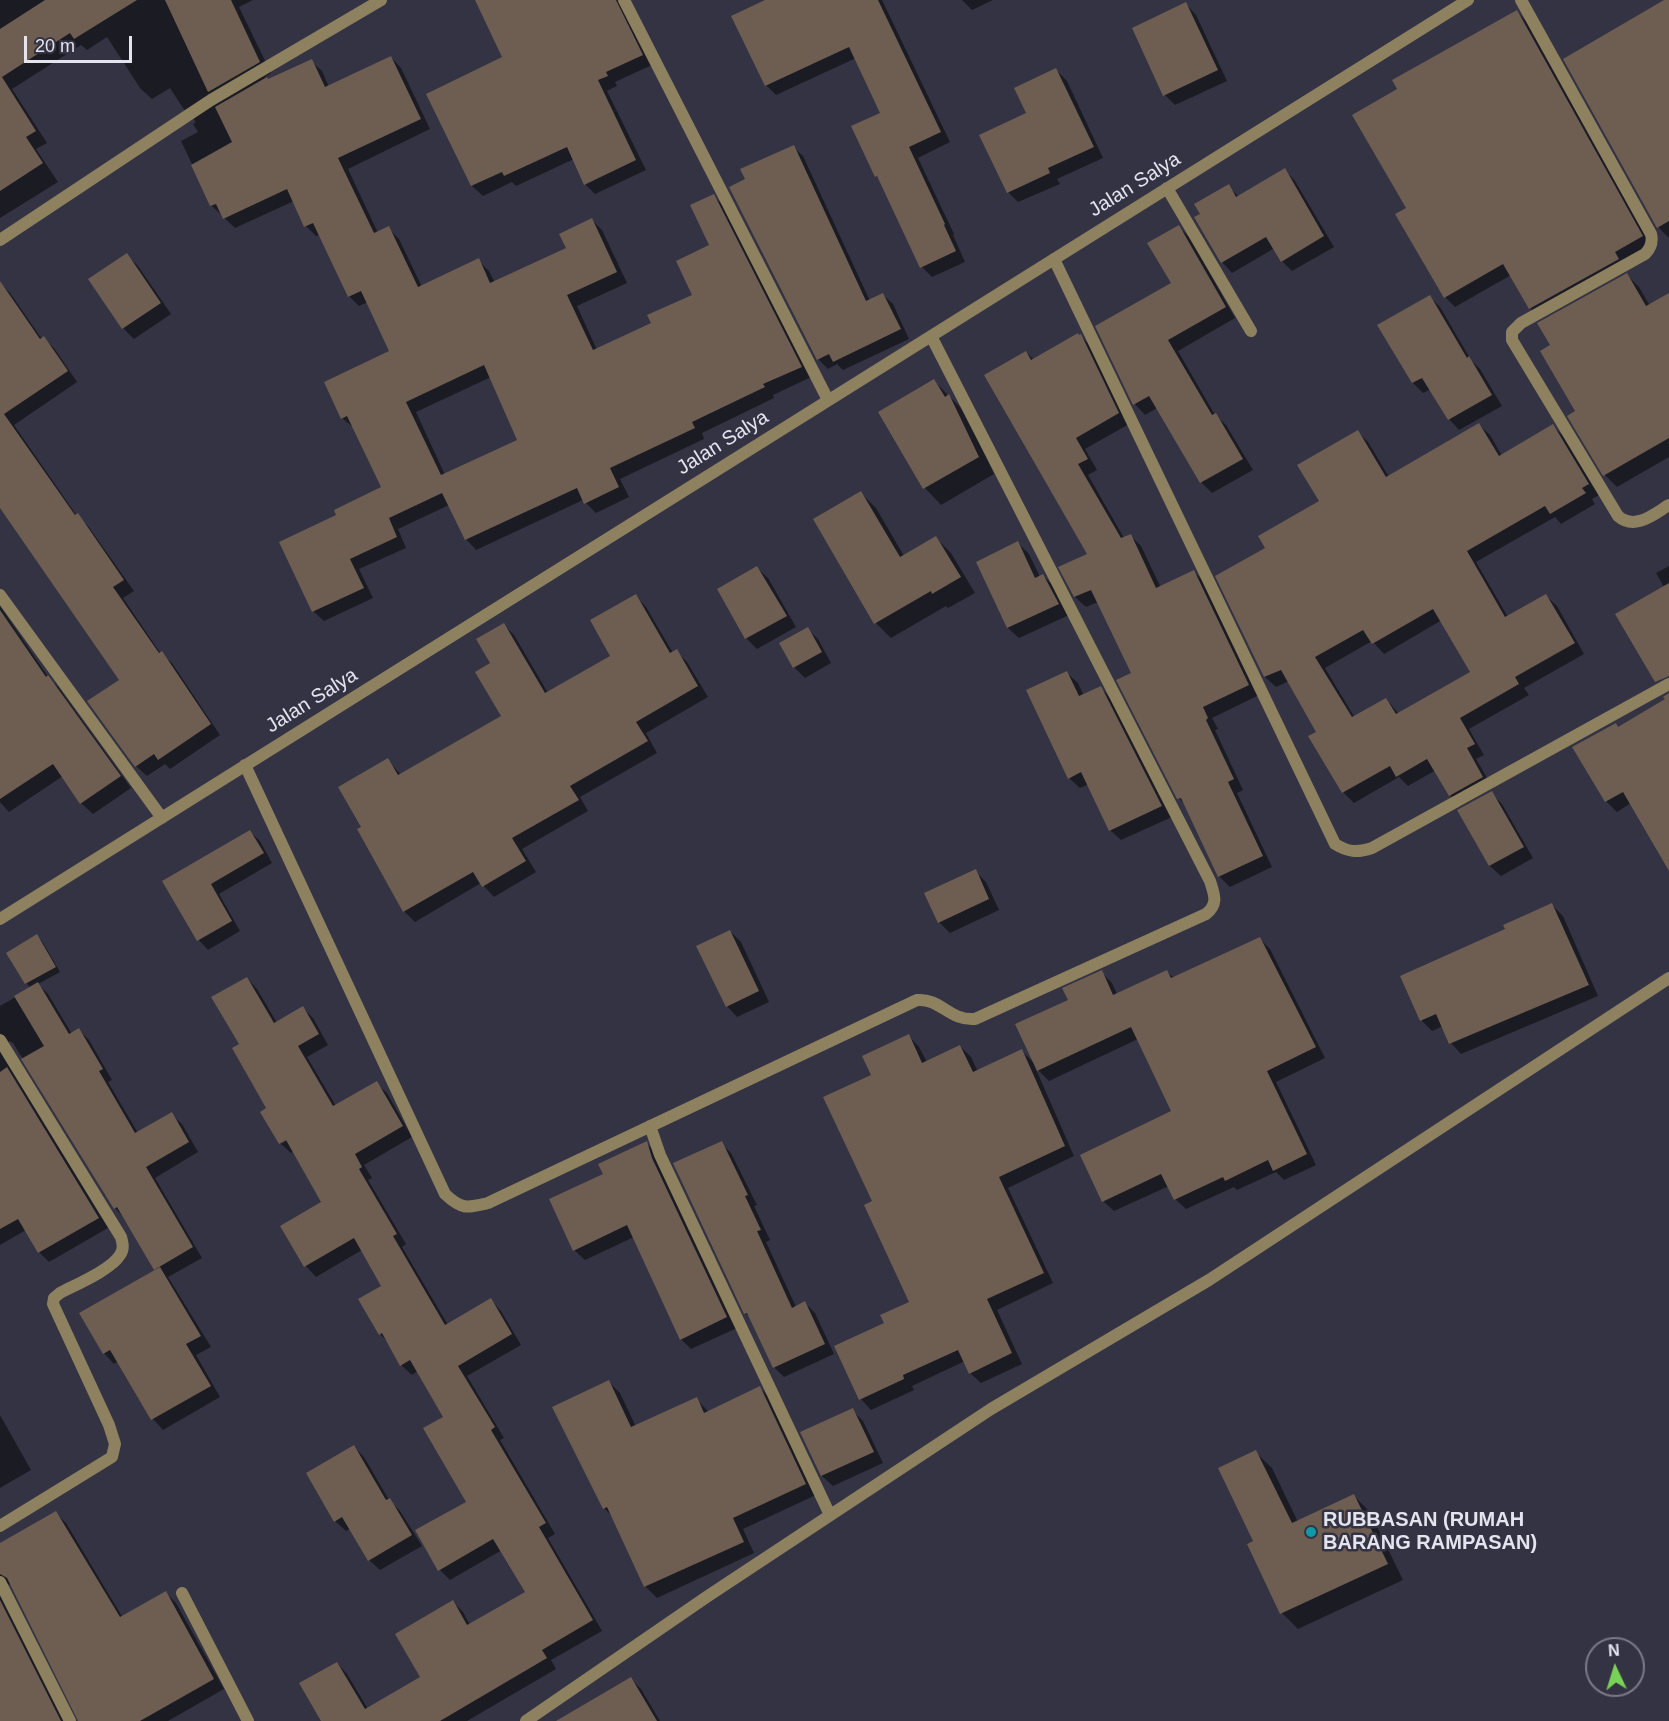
<!DOCTYPE html>
<html>
<head>
<meta charset="utf-8">
<style>
  body { margin:0 }
  #map { position:relative; width:1669px; height:1721px; overflow:hidden; background:#333343; font-family:Arial,sans-serif }
  canvas { display:block }
  .north { position:absolute; left:1585px; top:1637px; width:60px; height:60px; box-sizing:border-box; background:#333343; border:2px solid #7a7a88; border-radius:50%; rotate:356deg; font-size:16px; font-weight:700; line-height:24px; text-align:center; color:#e4e4ef }
  .north::after { content:''; display:block; margin:auto; width:21px; height:27px; background:#7ad157; clip-path:polygon(50% 0,100% 100%,50% 72%,0 100%) }
  .scale { position:absolute; left:24px; top:36px; width:108px; height:27px; box-sizing:border-box; border:3px solid #e4e4ef; border-top:0; padding-left:8px; font-size:18px; line-height:21px; white-space:nowrap; color:#e4e4ef; -webkit-text-stroke:4px #333343; paint-order:stroke }
</style>
</head>
<body>
<div id="map">
<canvas width="1669" height="1721"></canvas>
<div class="north">N</div>
<div class="scale">20 m</div>
</div>
<script>
const g = document.querySelector('canvas').getContext('2d');
g.lineJoin = 'round';
function paint(path, color) {
  g.fillStyle = color;
  g.fill(path, 'evenodd');
}
function stroke(path, color, width, dash) {
  g.strokeStyle = color;
  g.lineWidth = width;
  g.lineCap = dash ? 'butt' : 'round';
  g.setLineDash(dash || []);
  g.stroke(path);
}
function label(font, color, halo, rows, align = 'center') {
  g.font = font + ' Arial,sans-serif';
  g.lineWidth = 5;
  g.setLineDash([]);
  g.textBaseline = 'middle';
  g.strokeStyle = halo;
  g.fillStyle = color;
  for (const [text, x, y, turn = 0] of rows) {
    g.save();
    g.translate(x, y);
    g.rotate((+turn || 0) * Math.PI / 180);
    g.textAlign = isNaN(turn) ? turn : align;
    if (halo) g.strokeText(text, 0, 0);
    g.fillText(text, 0, 0);
    g.restore();
  }
}
paint(new Path2D(`
  M0,0H253L239,7L271,73L265,77L269,80L311,61L322,71L329,87L391,57L401,68L430,129L348,169L378,233L388,228L399,239L422,287L478,260L489,271L495,283L568,249L592,220L602,230L627,283L577,306L597,350L653,324L694,296L711,246L713,196L724,206L811,377L773,395L774,398L702,433L704,439L620,479L629,497L596,513L583,500L476,550L466,539L449,505L398,529L406,548L359,569L373,598L324,621L313,611L338,516L383,488L354,428L342,418L391,351L368,302L359,306L349,296L320,235L316,236L306,226L294,201L235,228L212,206L181,141L198,132L193,124L196,122L183,108L170,88L152,99L140,88L107,37L87,50L81,45L12,89L47,143L36,149L58,182L0,218ZM491,377L519,441L445,475L416,412Z
  M477,0H621L652,65L615,82L617,86L607,91L646,170L595,194L585,184L574,159L516,186L512,182L483,196L472,186L428,94L504,57Z
  M769,0H882L950,142L918,158L954,234L953,235L965,262L932,277L922,267L881,181L876,176L882,113L856,58L776,95L766,85L733,16Z
  M962,0H993L972,10Z
  M1186,4L1196,15L1227,81L1175,105L1165,95Z
  M1669,11V238L1658,227Z
  M1517,12L1527,22L1652,247L1540,318L1530,308L1511,275L1455,307L1445,297L1408,208L1399,90Z
  M1056,70L1067,81L1103,158L1057,179L1060,184L1018,202L1008,192L1028,114Z
  M793,147L803,156L870,301L883,295L893,304L909,339L843,370L837,364L828,369L818,359L747,180Z
  M1285,170L1295,181L1334,247L1292,271L1282,261L1275,248L1232,273L1222,262L1202,214L1228,186L1239,197Z
  M1179,227L1190,238L1235,318L1178,351L1215,415L1226,425L1253,470L1212,493L1201,482L1157,408L1145,415L1135,404L1097,327L1173,283Z
  M127,255L138,266L171,314L134,339L123,328L90,279Z
  M1627,275L1639,287L1650,306L1669,294V457L1617,487L1605,475L1577,412L1552,345Z
  M0,283L10,293L42,339L44,338L54,348L77,382L14,425L77,516L88,526L134,591L123,598L161,654L172,663L220,735L170,769L165,764L147,776L136,766L121,680L0,505Z
  M1430,297L1440,307L1471,360L1480,369L1502,406L1459,430L1449,419L1431,389L1423,393L1413,383Z
  M1081,336L1091,347L1129,424L1085,449L1097,470L1088,475L1124,538L1130,535L1141,546L1161,588L1194,572L1205,583L1259,695L1212,718L1218,729L1215,730L1243,790L1237,793L1272,867L1230,887L1219,876L1187,807L1179,798L1133,674L1098,602L1086,607L1075,597L1060,568L1089,554L1026,352L1034,360Z
  M934,381L965,412L994,474L941,505L925,488L880,412Z
  M1479,425L1490,435L1502,456L1553,426L1563,436L1599,495L1592,499L1595,504L1561,524L1555,517L1476,562L1508,617L1546,596L1557,606L1584,654L1524,688L1529,695L1469,729L1484,755L1476,759L1493,788L1461,806L1450,795L1436,770L1408,786L1399,777L1354,803L1343,792L1318,732L1289,681L1276,687L1265,677L1217,577L1267,548L1321,502L1358,432L1368,442L1389,477ZM1442,620L1472,672L1399,714L1386,699L1355,718L1325,668L1372,641L1384,654Z
  M861,493L876,508L904,556L936,538L951,553L975,593L948,608L946,606L891,638L876,623Z
  M1018,543L1029,554L1040,577L1043,576L1054,586L1069,615L1019,638L1008,628L978,562Z
  M1669,566V667L1664,587L1656,573Z
  M757,568L768,578L796,627L757,649L746,638Z
  M636,596L646,607L673,653L676,651L687,662L708,697L646,733L657,753L580,797L588,811L522,849L536,872L494,897L481,883L415,922L404,911L363,828L388,760L401,775L503,717L492,664L504,625L514,635L548,693L612,656Z
  M0,606L49,678L59,688L131,788L93,814L81,803L63,776L9,812L0,802Z
  M807,629L818,639L831,663L805,678L794,667Z
  M1067,673L1078,683L1084,696L1101,688L1111,699L1172,817L1121,840L1110,830L1089,784L1080,788L1069,778Z
  M1669,699V868L1631,803L1617,812L1606,801L1619,728Z
  M1491,793L1502,804L1533,858L1501,876L1490,866L1459,811Z
  M250,832L260,841L272,863L219,894L240,931L208,950L199,940L164,882Z
  M975,871L986,882L999,910L950,933L939,922Z
  M1552,905L1563,916L1598,996L1461,1054L1451,1043L1443,1026L1432,1031L1422,1021L1402,976L1507,930Z
  M730,931L741,942L769,1002L737,1017L727,1006Z
  M37,936L42,941L60,972L38,984L48,994L72,1034L79,1030L89,1040L112,1080L108,1082L138,1133L171,1114L182,1124L198,1152L155,1178L202,1258L168,1277L211,1347L196,1355L220,1397L163,1430L153,1419L119,1361L114,1364L104,1353L157,1270L125,1219L115,1208L13,1043L10,1041L2,1047L3,1056L108,1228L49,1262L39,1252L26,1230L0,1245V1006L31,988L26,983Z
  M1260,939L1270,949L1325,1058L1276,1082L1316,1165L1284,1180L1276,1172L1237,1190L1234,1187L1186,1209L1175,1199L1169,1186L1114,1211L1103,1201L1173,1112L1138,1039L1049,1081L1035,1067L1074,1156L1008,1188L1053,1283L997,1310L1022,1364L981,1383L970,1373L965,1361L912,1386L914,1390L871,1410L861,1399L886,1324L911,1302L874,1202L873,1076L909,1036L919,1047L927,1062L960,1046L971,1057L978,1072L1022,1051L1035,1064L1070,1001L1101,972L1112,983L1117,994L1167,972L1174,978Z
  M247,978L257,989L277,1023L303,1008L313,1018L328,1045L307,1057L336,1106L376,1083L387,1093L412,1137L364,1165L372,1178L368,1180L406,1244L402,1247L448,1325L491,1300L501,1311L521,1345L467,1376L504,1438L500,1440L555,1534L548,1538L602,1631L551,1660L556,1669L467,1721H323L337,1663L347,1674L368,1709L422,1678L453,1602L463,1612L470,1625L527,1593L502,1550L450,1580L440,1570L468,1502L445,1417L418,1371L412,1375L401,1365L388,1342L380,1334L383,1286L362,1250L316,1277L306,1266L282,1226L323,1202L294,1151L291,1153L281,1144L293,1137L281,1141V1144L262,1112L268,1108L241,1045Z
  M646,1143L657,1154L737,1328L691,1349L681,1339L634,1237L585,1260L574,1250L605,1175Z
  M721,1143L731,1153L757,1205L754,1206L770,1240L766,1242L796,1307L805,1303L815,1313L834,1354L784,1377L774,1367L752,1319L745,1313Z
  M609,1382L620,1393L636,1427L696,1399L709,1412L760,1388L771,1399L816,1495L743,1529L754,1553L657,1598L646,1587L613,1517L604,1508Z
  M852,1410L863,1421L883,1463L833,1486L822,1476L802,1433Z
  M0,1415L31,1470L0,1488Z
  M354,1447L364,1457L389,1500L400,1511L422,1546L380,1570L369,1560L350,1529L346,1531L335,1521Z
  M1255,1452L1272,1468L1298,1522L1354,1496L1370,1512L1403,1580L1298,1629L1282,1613L1249,1545L1255,1542Z
  M55,1513L66,1523L123,1618L166,1593L176,1603L224,1689L168,1721H79L12,1584L6,1585L65,1721H0V1544Z
  M631,1679L641,1689L660,1721H570Z`), '#0007');
paint(new Path2D(`
  M45,0H137L74,39L70,33L2,77L36,131L26,137L43,163L0,191V29Z
  M165,0H231L260,62L208,92Z
  M475,0H616L643,55L606,72L608,76L598,80L636,160L584,185L567,147L504,176L502,172L471,186L426,94L502,57Z
  M765,0H878L941,132L909,147L945,224L944,225L956,251L920,268L877,176L875,177L851,126L880,113L849,47L765,86L731,16Z
  M1664,0H1669V221L1657,228L1563,59Z
  M1186,2L1218,70L1163,96L1132,28Z
  M1517,10L1643,236L1615,252L1619,259L1529,309L1503,264L1444,298L1395,214L1406,208L1352,115L1397,89L1392,80Z
  M391,56L421,119L338,158L374,233L389,226L418,287L479,258L490,283L566,248L559,234L592,218L617,272L567,295L593,350L651,323L647,315L692,295L676,261L709,245L690,205L714,194L802,367L763,384L765,387L692,422L695,428L610,468L619,487L584,504L577,488L465,540L442,493L389,518L397,537L350,559L364,588L312,612L279,542L336,515L334,510L381,487L347,416L341,419L324,382L389,351L361,291L348,297L313,223L304,227L287,189L223,219L216,204L210,206L191,165L232,142L215,107L267,77L268,79L312,59L325,87ZM484,365L517,440L441,475L406,402Z
  M1056,68L1094,147L1048,168L1050,173L1007,193L979,135L1026,113L1014,88Z
  M794,145L866,301L883,293L901,329L833,362L829,354L817,360L729,187L745,179L740,169Z
  M1285,168L1324,236L1281,262L1266,237L1221,263L1194,217L1200,214L1194,204L1229,184L1236,197Z
  M1179,225L1226,307L1168,340L1212,415L1216,413L1243,459L1200,483L1149,396L1133,405L1095,326L1171,283L1147,243Z
  M127,253L161,303L122,329L88,279Z
  M1627,273L1646,306L1669,293V438L1603,476L1567,416L1575,411L1540,351L1550,345L1537,323Z
  M0,281L40,339L44,336L68,371L4,414L75,515L78,513L124,580L113,587L159,653L162,651L211,724L158,760L154,754L135,767L87,701L119,680L0,508Z
  M1430,295L1467,358L1469,356L1492,395L1448,420L1422,378L1412,383L1377,325Z
  M1078,333L1079,335L1081,334L1119,413L1076,438L1088,459L1078,464L1121,538L1131,534L1156,588L1194,570L1249,685L1203,707L1208,718L1206,720L1234,779L1228,782L1263,856L1218,877L1181,798L1177,799L1116,680L1131,673L1091,590L1074,597L1058,567L1087,554L984,375L1026,351L1031,360Z
  M934,379L945,397L949,394L979,457L923,489L878,412Z
  M1479,423L1499,456L1553,424L1589,484L1582,488L1586,493L1550,514L1545,506L1467,551L1505,617L1546,594L1575,643L1515,677L1519,684L1460,718L1475,744L1467,748L1483,777L1449,796L1427,759L1396,777L1390,766L1342,793L1308,736L1316,732L1281,670L1264,677L1215,576L1265,548L1258,536L1319,501L1297,465L1358,430L1386,477ZM1433,609L1470,672L1396,714L1386,698L1352,717L1315,657L1363,630L1372,644Z
  M861,491L900,557L936,536L961,577L932,594L931,591L874,624L813,519Z
  M1018,541L1035,578L1043,574L1059,604L1007,628L976,562Z
  M757,566L787,616L745,639L717,589Z
  M1669,583V676L1655,682L1615,614Z
  M636,594L670,653L677,649L698,686L636,722L648,741L570,786L579,800L512,838L526,861L482,887L473,872L403,912L357,829L361,827L338,787L388,758L398,775L501,716L475,672L490,663L476,639L504,623L545,693L610,656L590,620Z
  M0,610L46,677L48,675L121,776L80,804L53,764L0,799Z
  M808,627L822,652L793,668L779,643Z
  M1067,671L1079,696L1101,686L1162,806L1109,831L1081,772L1068,779L1026,690Z
  M1669,693V871L1623,792L1605,802L1572,747L1616,723L1618,727L1665,699L1663,697Z
  M1492,791L1524,847L1489,866L1457,810Z
  M250,830L264,853L211,884L232,921L197,941L162,881Z
  M976,869L989,899L938,923L924,893Z
  M1552,903L1589,985L1449,1044L1436,1014L1420,1021L1400,976L1505,929L1503,925Z
  M730,930L759,991L726,1007L696,946Z
  M37,934L56,967L25,984L6,953Z
  M1260,937L1316,1047L1267,1071L1307,1154L1273,1171L1268,1160L1225,1181L1223,1177L1174,1200L1161,1174L1102,1202L1080,1155L1171,1111L1131,1027L1037,1071L1015,1024L1068,1000L1062,988L1102,970L1113,995L1167,970L1171,978Z
  M247,977L274,1023L303,1006L319,1034L298,1046L333,1106L377,1081L403,1126L355,1154L362,1167L359,1169L397,1234L393,1236L445,1325L491,1298L512,1334L458,1366L495,1427L491,1430L546,1523L539,1527L593,1620L542,1650L547,1658L440,1721H321L299,1683L337,1662L365,1709L420,1677L395,1634L453,1600L467,1625L525,1592L493,1539L438,1571L415,1530L466,1502L423,1428L443,1417L410,1360L400,1366L382,1333L379,1335L358,1299L381,1286L354,1238L304,1267L280,1226L321,1202L286,1140L279,1144L260,1112L266,1108L232,1048L239,1044L211,997Z
  M38,982L69,1034L79,1028L103,1069L99,1071L135,1133L172,1112L189,1142L146,1167L193,1247L154,1270L117,1207L114,1209L21,1059L44,1046L14,996Z
  M909,1034L922,1063L960,1045L973,1072L1022,1049L1065,1146L999,1177L1044,1273L987,1299L1012,1353L969,1374L958,1350L903,1375L904,1379L859,1400L834,1346L884,1323L880,1315L909,1302L864,1205L872,1201L823,1097L871,1075L862,1056Z
  M7,1067L99,1218L38,1253L18,1219L0,1229V1072Z
  M647,1141L652,1158L727,1317L680,1340L627,1225L573,1251L549,1199L603,1174L598,1164Z
  M722,1141L748,1195L745,1196L761,1230L757,1231L792,1308L805,1301L825,1344L773,1368L747,1313L744,1314L673,1163Z
  M160,1267L201,1336L186,1344L211,1386L151,1420L110,1350L103,1354L79,1313Z
  M609,1380L631,1427L697,1397L704,1413L760,1386L806,1484L733,1518L744,1542L644,1587L607,1507L603,1509L552,1407Z
  M853,1408L874,1452L821,1476L800,1432Z
  M354,1445L386,1500L390,1498L412,1535L368,1561L342,1517L334,1522L306,1473Z
  M1256,1450L1292,1523L1354,1494L1388,1564L1280,1614L1247,1544L1253,1541L1218,1468Z
  M56,1511L120,1617L166,1591L214,1679L140,1721H78L7,1578L0,1574V1543Z
  M0,1600L61,1721H0Z
  M631,1677L657,1721H556Z`), '#6e5e52');
stroke(new Path2D(`
  M624,0L828,400
  M1521,0L1651,234C1653,242 1651,248 1645,254L1521,323L1512,332V340L1618,516C1635,531 1654,514 1669,505
  M1167,188L1251,331
  M0,240L211,100L381,0
  M1054,259L1335,844C1348,852 1357,853 1372,848L1669,684
  M0,595L162,818
  M245,765L445,1194C462,1210 467,1208 488,1203L917,1000C941,998 949,1021 975,1019L1206,914C1219,904 1214,894 1210,881L931,336
  M0,919L1468,0
  M0,1040L121,1237C123,1244 124,1249 120,1255C111,1270 75,1285 60,1293L54,1298L53,1304L109,1425L115,1444L112,1457L0,1526
  M650,1126L660,1155L830,1515
  M0,1582L70,1721
  M182,1593L248,1721
  M526,1721L708,1596L991,1409L1209,1280L1669,978`), '#8e8160', 12);
for (const [x, y, r, color] of [
  [1311,1532,6,"#0f9aa8"]
]) {
  const dot = new Path2D();
  dot.arc(x, y, r, 0, 2 * Math.PI);
  g.fillStyle = color;
  g.fill(dot);
  stroke(dot, '#333343', 2);
}
label('20px', '#e4e4ef', '#333343', [
  ["Jalan Salya",1135,185,-32],
  ["Jalan Salya",723,443,-32],
  ["Jalan Salya",312,701,-32]
]);
label('bold 20px', '#e4e4ef', '#333343', [
  ["RUBBASAN (RUMAH",1323,1520],
  ["BARANG RAMPASAN)",1323,1543]
], 'left');
</script>
</body>
</html>
